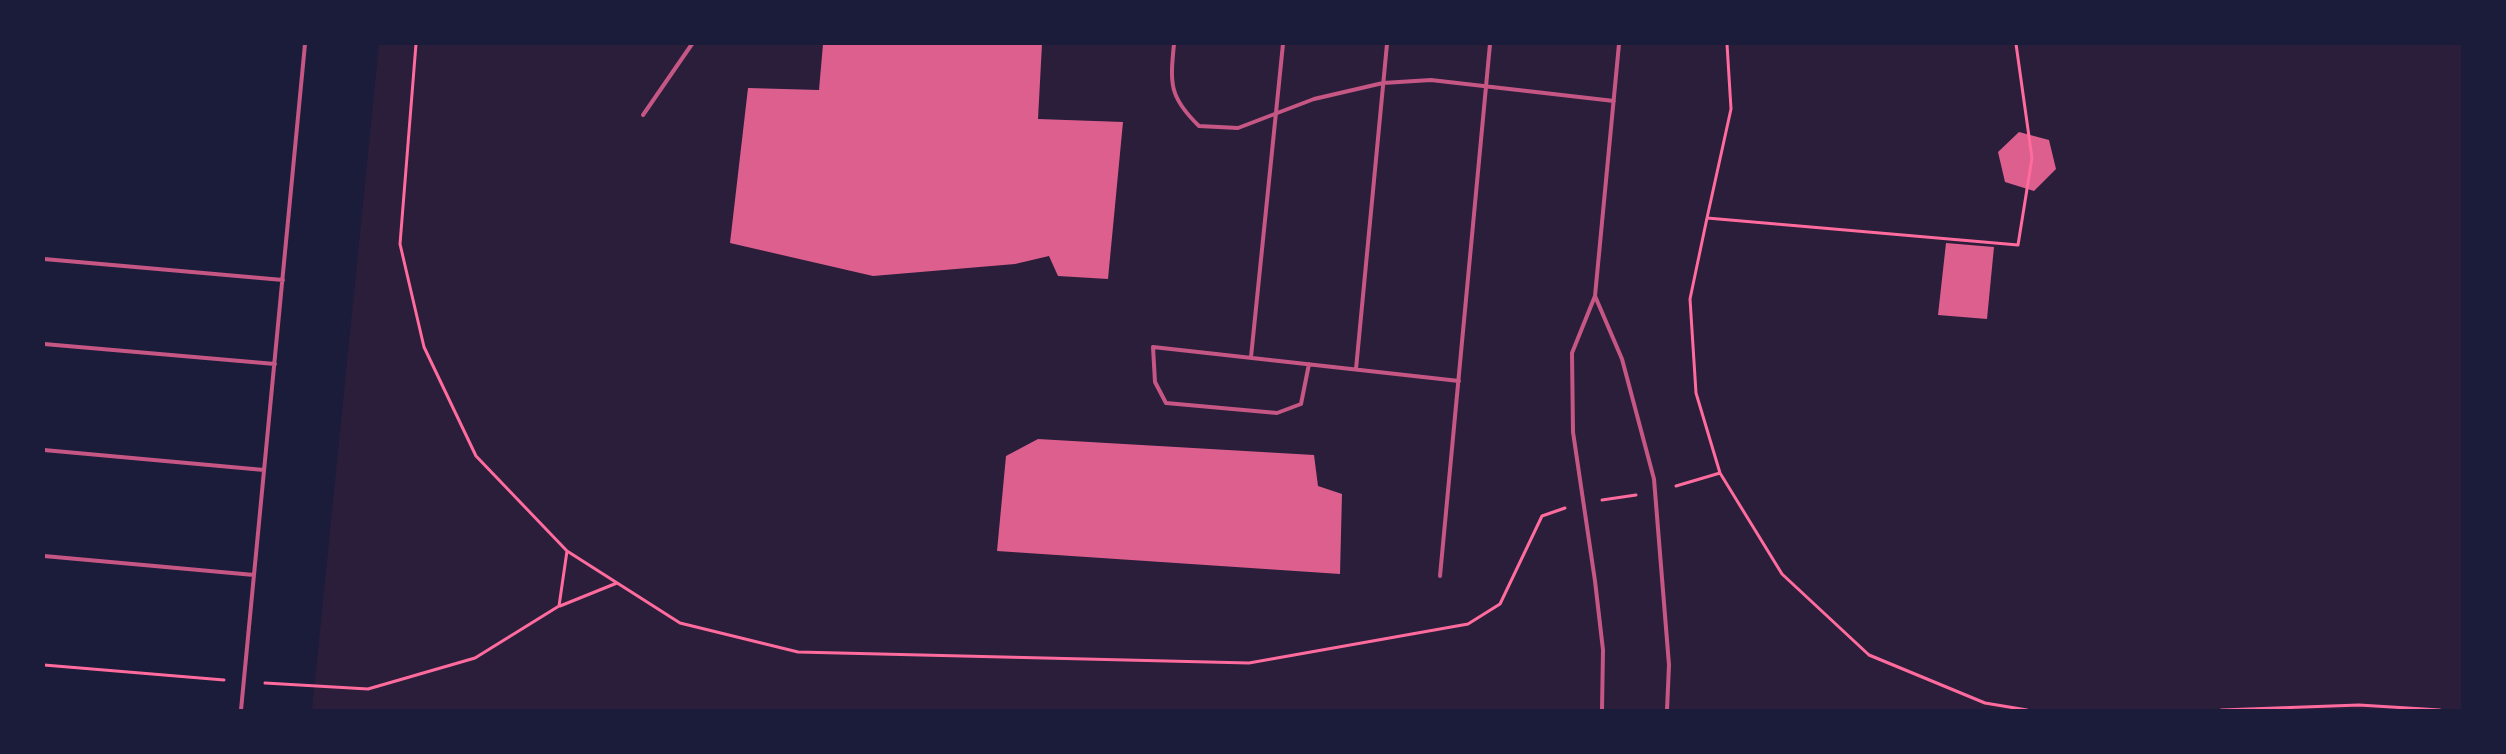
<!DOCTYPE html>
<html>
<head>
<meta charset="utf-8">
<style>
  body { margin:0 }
  #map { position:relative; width:2506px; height:754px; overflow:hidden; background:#1b1b3a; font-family:Poppins,sans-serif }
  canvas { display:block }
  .frame { position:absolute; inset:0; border:45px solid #1b1b3a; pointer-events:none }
</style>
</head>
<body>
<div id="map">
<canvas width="2506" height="754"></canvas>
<div class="frame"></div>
</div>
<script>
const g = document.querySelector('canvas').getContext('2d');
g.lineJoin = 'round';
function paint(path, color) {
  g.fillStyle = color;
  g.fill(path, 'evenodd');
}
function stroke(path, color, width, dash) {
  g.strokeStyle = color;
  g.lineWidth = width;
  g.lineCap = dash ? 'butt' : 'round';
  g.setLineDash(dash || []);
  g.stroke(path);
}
paint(new Path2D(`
  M379,44H2462V710H312Z`), '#2a1e3b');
paint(new Path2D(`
  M823,44H1042L1038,119L1123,122L1108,279L1058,276L1049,256L1015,264L873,276L730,243L748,88L819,90Z
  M2019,132L2049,140L2056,169L2034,191L2005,182L1998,152Z
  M1946,243L1994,247L1987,319L1938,315Z
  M1038,439L1314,455L1318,486L1342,494L1340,574L997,551L1006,456Z`), '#dd5f8e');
stroke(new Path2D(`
  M416,44L400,244L424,347L476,456L567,551L680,623L798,652L1249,663L1468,624L1500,604L1542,516L1565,508
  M2016,44L2032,158L2018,245L1707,218L1690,299L1696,393L1720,473L1782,574L1869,655L1985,703L2027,710
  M1707,218L1731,109L1727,44
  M1676,486L1720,473
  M1602,500L1636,495
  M560,606L617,583
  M44,665L224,680
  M265,683L368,689L475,658L559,606L567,551
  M2221,710L2359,705L2440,710`), '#ff6b9d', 3);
stroke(new Path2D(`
  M1174,44C1170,84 1169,97 1199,126L1238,128L1314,99L1383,83L1431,80L1614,101
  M643,115L692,44
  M44,259L283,280
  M1595,296L1622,359L1654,479L1669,665L1667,710
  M44,344L275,364
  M1251,357L1283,44
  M1309,364L1301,404L1277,413L1166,403L1155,382L1153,347L1459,381
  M1356,369L1387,44
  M44,450L264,470
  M44,556L254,575
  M1440,576L1490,44
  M241,710L305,44
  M1602,710L1603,650L1595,581L1573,432L1572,353L1595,296L1619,44`), '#c65784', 4);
</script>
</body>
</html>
